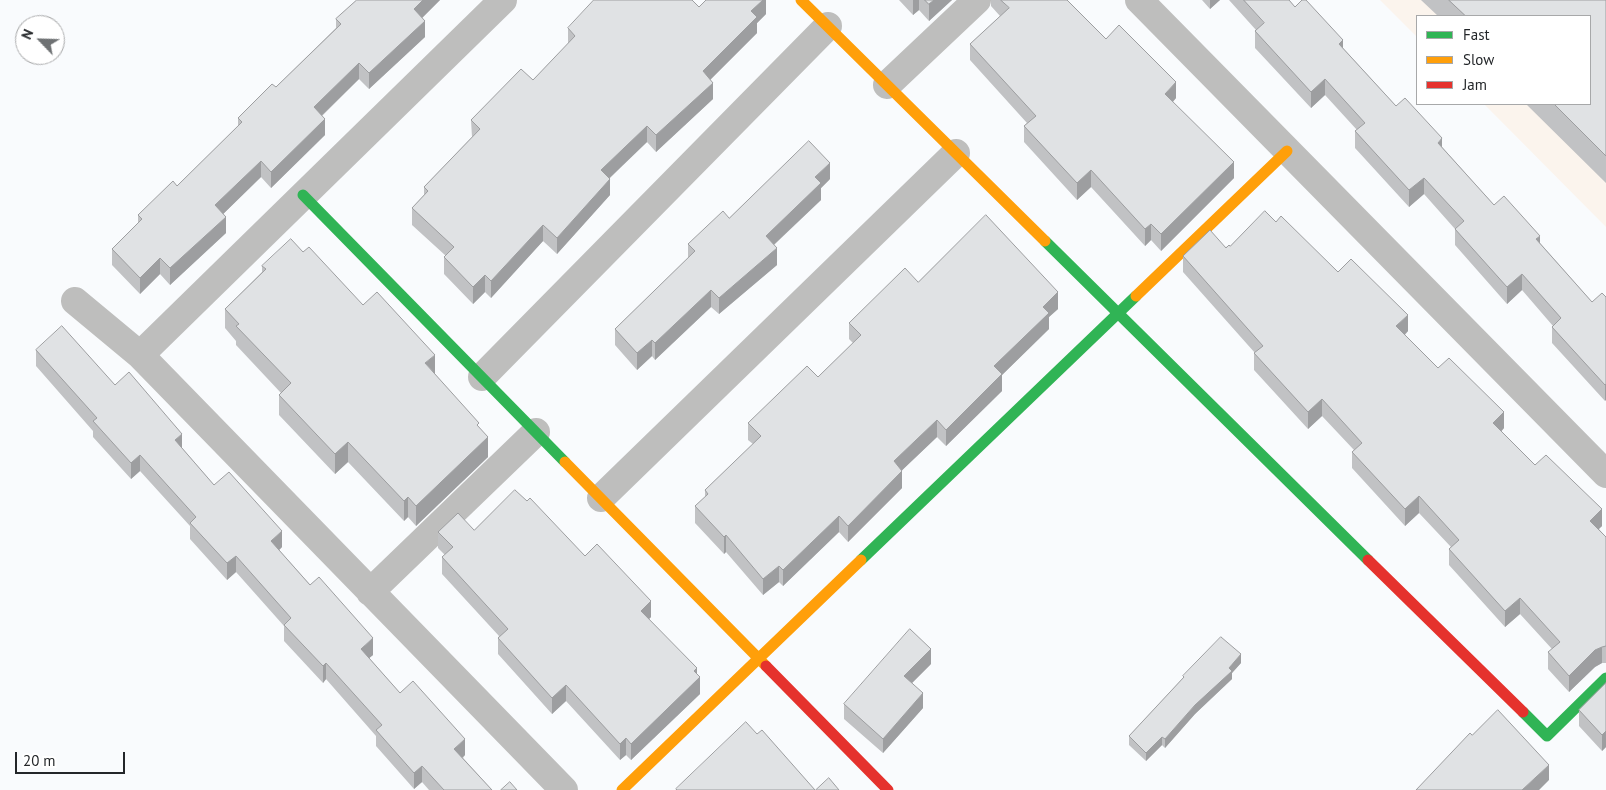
<!DOCTYPE html>
<html>
<head>
<meta charset="utf-8">
<style>
  body { margin:0 }
  #map { position:relative; width:1606px; height:790px; overflow:hidden; background:#f9fbfd; font-family:"PT Sans",sans-serif }
  canvas { display:block }
  .legend { position:absolute; left:1416px; top:15px; width:175px; height:90px; box-sizing:border-box; background:#fff; border:1px solid #a7a8a9; margin:0; padding:6px 9px; list-style:none; font-size:15px; color:#232629 }
  .legend li { display:flex; align-items:center; gap:10px; height:25px }
  .legend b { width:25px; border:1px solid #a7a8a9 }
  .north { position:absolute; left:15px; top:15px; width:50px; height:50px; box-sizing:border-box; background:#fff; border:1px solid #a7a8a9; border-radius:50%; rotate:294deg; font-size:14px; font-weight:700; line-height:20px; text-align:center; color:#232629 }
  .north::after { content:''; display:block; margin:auto; width:18px; height:22px; background:#6e7173; clip-path:polygon(50% 0,100% 100%,50% 72%,0 100%) }
  .scale { position:absolute; left:15px; top:752px; width:110px; height:22px; box-sizing:border-box; border:2px solid #232629; border-top:0; padding-left:6px; font-size:15px; line-height:18px; white-space:nowrap; color:#232629; -webkit-text-stroke:4px #fff; paint-order:stroke }
</style>
</head>
<body>
<div id="map">
<canvas width="1606" height="790"></canvas>
<ul class="legend">
<li><b style="height:6px;background:#30b455"></b>Fast</li>
<li><b style="height:6px;background:#ff9f0a"></b>Slow</li>
<li><b style="height:6px;background:#e5322d"></b>Jam</li>
</ul>
<div class="north">N</div>
<div class="scale">20 m</div>
</div>
<script>
const g = document.querySelector('canvas').getContext('2d');
g.lineJoin = 'round';
function paint(path, color) {
  g.fillStyle = color;
  g.fill(path, 'evenodd');
}
function stroke(path, color, width, dash) {
  g.strokeStyle = color;
  g.lineWidth = width;
  g.lineCap = dash ? 'butt' : 'round';
  g.setLineDash(dash || []);
  g.stroke(path);
}
paint(new Path2D(`
  M1380,0H1606V227L1484,104H1590V16H1417V37Z`), '#fbf4ed');
stroke(new Path2D(`
  M1139,0L1606,474
  M887,85L977,0
  M75,301L140,355L564,790
  M140,355L503,0
  M482,377L828,26
  M601,498L956,153
  M370,592L536,432`), '#bebebd', 28);
stroke(new Path2D(`
  M303,195L565,462
  M1045,241L1368,560
  M861,560L1136,296
  M1523,712L1547,736L1606,678`), '#30b455', 11);
stroke(new Path2D(`
  M801,0L1045,241
  M1136,296L1287,151
  M565,462L766,666
  M622,790L861,560`), '#ff9f0a', 11);
stroke(new Path2D(`
  M1368,560L1523,712
  M766,666L888,790`), '#e5322d', 11);
paint(new Path2D(`
  M357,0H440L422,18L425,37L369,89L359,79L322,116L325,135L271,188L261,177L223,214L226,233L170,285L160,274L140,294L112,265V249L138,223V215L177,186L238,126V118L276,87L336,28V19Z
  M766,0V14L757,23V33L710,80L713,99L656,152L647,142L610,178V195L557,254L543,241L491,298L485,292L473,304L444,274V257L446,256L412,225V208L424,195V187L472,137L471,120L533,80L568,44V28L699,7Z
  M899,0H952L929,21L919,10L913,15Z
  M991,0H1067L1106,39L1176,98L1173,102L1234,178L1161,251L1151,240L1145,246L1091,187L1077,200L1024,142V126L1027,123L970,60V44L1000,16L991,6Z
  M1202,0H1220L1210,9Z
  M1229,0H1289L1295,7L1343,48L1396,106L1442,147L1494,205L1540,243L1592,302L1606,297L1605,401L1552,343V327L1553,326L1522,290L1507,304L1455,245V229L1424,194L1409,207L1355,148V131L1357,130L1325,95L1311,108L1255,48V31L1256,30Z
  M1421,0H1606V183L1526,104H1590V16H1438Z
  M830,179L821,188V200L774,245L777,265L719,314L711,307L655,360L652,356L637,370L615,345V329L688,258V244L729,218Z
  M1276,222L1338,272L1408,331L1405,335L1438,368L1504,428L1501,432L1535,465L1602,526L1599,529L1606,537V663H1602L1595,667L1569,692L1548,669V652L1552,649L1520,614L1505,627L1449,565V549L1451,547L1419,513L1405,526L1352,468V452L1354,450L1322,416L1308,429L1254,370V353H1255L1183,272V256L1230,246Z
  M303,252L363,305L435,374L479,428L488,457L416,526L408,517L404,521L348,462L335,474L279,415V395L281,393L236,345V341L225,328V309L262,272V266Z
  M918,282L1058,309L1049,317V329L1002,375V391L946,446L937,437L902,470V488L848,542L839,532L783,586L779,582L763,595L726,552L724,554L695,523V506L705,497V490L753,444L748,440V423L818,377L853,343L849,339V323Z
  M36,350L115,385L182,448L214,485L282,547L279,550L373,655L369,658L400,693L465,755L463,758L492,790H429L422,782L414,789L376,746V736L326,679L323,683L284,641V626L236,572L227,580L190,539V526L140,471L131,479L93,437V431L36,366Z
  M474,530L585,556L651,617L649,619L697,674L700,694L631,760L626,755L620,760L566,701L552,714L498,654V638L499,636L442,574V557L445,555L438,548V532Z
  M1241,663L1232,673V679L1195,714L1165,748L1162,745L1146,761L1129,745V736L1183,678V676Z
  M931,664L912,683L923,708L883,753L844,719V704Z
  M1606,683V747L1602,751L1579,726V710Z`), '#c1c2c4');
paint(new Path2D(`
  M423,0H440L414,26V9Z
  M763,0H766V14L757,23V33L703,87V71L751,11Z
  M913,0H919V10L913,15Z
  M934,0H952L929,21V4Z
  M1210,0H1220L1210,9Z
  M425,21V37L369,89V73Z
  M1343,40V57L1339,44Z
  M359,63V79L314,123V107Z
  M1325,79V95L1311,108V92Z
  M1176,82V98L1165,110V94Z
  M713,83V99L656,152V135Z
  M325,119V135L271,188V172Z
  M647,126V142L601,186V170Z
  M1442,138V154L1438,143Z
  M261,161V177L215,222V205Z
  M1234,162V178L1161,251V234Z
  M830,163V179L821,188V200L766,252V236L815,177Z
  M1091,170V187L1077,200V183Z
  M1424,178V194L1409,207V190Z
  M610,179V195L557,254V238Z
  M226,217V233L170,285V268Z
  M1151,224V240L1145,246V229Z
  M543,225V241L491,298V281Z
  M1540,236V252L1536,239Z
  M777,248V265L719,314V298Z
  M160,258V274L140,294V278Z
  M1522,274V290L1507,304V287Z
  M485,275V292L473,304V287Z
  M711,290V307L655,360V343Z
  M1058,292V309L1049,317V329L1002,375V391L946,446V430L994,366L1043,307Z
  M1408,315V331L1396,343V326Z
  M652,340V356L637,370V353Z
  M435,355V374L425,363Z
  M1606,384V400L1605,401V385Z
  M1322,399V416L1308,429V412Z
  M1504,412V428L1493,440V423Z
  M937,420V437L894,478V461Z
  M182,434V450L175,440Z
  M488,437V457L416,526V506Z
  M348,442V462L335,474V454Z
  M140,455V471L131,479V463Z
  M902,471V488L848,542V526Z
  M1419,496V513L1405,526V509Z
  M408,497V517L404,521V501Z
  M1602,509V526L1590,537V521Z
  M839,516V532L783,586V570Z
  M282,531V547L271,558V541Z
  M726,535V552L724,554V537Z
  M236,556V572L227,580V563Z
  M779,566V582L763,595V579Z
  M1520,598V614L1505,627V611Z
  M651,601V617L641,627V611Z
  M373,638V655L361,665V649Z
  M1602,647V663L1595,667L1569,692V676L1595,650Z
  M931,649V664L904,691V676Z
  M1241,654V663L1232,673V679L1195,714L1165,748V739Z
  M326,663V679L323,683V666Z
  M697,668V680L700,677V694L631,760V744Z
  M566,685V701L552,714V698Z
  M923,693V708L883,753V739Z
  M1606,731V747L1602,751V735Z
  M1162,737V745L1146,761V753Z
  M626,738V755L620,760V744Z
  M465,739V755L454,765V749Z
  M1549,765V780L1539,790H1522Z
  M422,766V782L414,789V773Z`), '#9d9ea0');
const building = new Path2D(`
  M357,0H423L414,9L425,21L369,73L359,63L314,107L325,119L271,172L261,161L215,205L226,217L170,268L160,258L140,278L112,249L142,219L138,215L173,181L177,186L242,122L238,118L272,84L276,87L341,24L336,19Z
  M594,0H692L699,7L706,0H763L751,11L757,17L703,71L713,83L656,135L647,126L601,170L610,179L557,238L543,225L491,281L485,275L473,287L444,257L454,247L412,208L428,191L424,187L480,129L471,120L521,69L533,80L575,36L568,28Z
  M925,0H934L929,4Z
  M1001,0H1067L1106,39L1119,25L1176,82L1165,94L1234,162L1161,234L1151,224L1145,229L1091,170L1077,183L1024,126L1036,116L970,44L1009,8Z
  M1244,0H1289L1295,7L1302,0H1306L1343,40L1339,44L1396,106L1405,98L1442,138L1438,143L1494,205L1504,196L1540,236L1536,239L1592,302L1602,293L1606,297V384L1605,385L1552,327L1561,318L1522,274L1507,287L1455,229L1464,221L1424,178L1409,190L1355,131L1365,123L1325,79L1311,92L1255,31L1264,23Z
  M1449,0H1606V156L1554,104H1590V16H1466Z
  M809,141L830,163L815,177L821,183L766,236L777,248L719,298L711,290L655,343L652,340L637,353L615,329L695,251L688,244L723,211L729,218Z
  M1265,211L1276,222L1281,216L1338,272L1351,259L1408,315L1396,326L1438,368L1449,358L1504,412L1493,423L1535,465L1546,455L1602,509L1590,521L1606,537V646L1602,647L1595,650L1569,676L1548,652L1560,642L1520,598L1505,611L1449,549L1459,540L1419,496L1405,509L1352,452L1362,443L1322,399L1308,412L1254,353L1263,346L1183,256L1210,230L1226,248L1229,245L1230,246Z
  M986,215L1058,292L1043,307L1049,313L994,366L1002,374L946,430L937,420L894,461L902,471L848,526L839,516L783,570L779,566L763,579L726,535L724,537L695,506L708,494L705,490L761,436L748,423L807,366L818,377L861,335L849,323L905,268L918,282Z
  M291,239L303,252L309,247L363,305L377,292L435,355L425,363L479,423L477,425L488,437L416,506L408,497L404,501L348,442L335,454L279,395L291,383L236,326L239,324L225,309L266,269L262,266Z
  M62,326L115,385L129,372L182,434L175,440L214,485L229,472L282,531L271,541L310,585L319,577L373,638L361,649L400,693L413,681L465,739L454,749L492,790H444L422,766L414,773L376,730L382,725L326,663L323,666L284,625L291,618L236,556L227,563L190,523L196,517L140,455L131,463L93,421L97,418L36,350Z
  M515,490L527,501L530,498L585,556L597,544L651,601L641,611L697,668L694,671L700,677L631,744L626,738L620,744L566,685L552,698L498,638L508,629L442,557L453,547L438,532L458,513L474,530Z
  M910,629L931,649L904,676L923,693L883,739L844,704Z
  M1221,637L1241,654L1229,668L1232,671L1195,705L1165,739L1162,737L1146,753L1129,736L1184,677L1183,676Z
  M1606,683V731L1602,735L1579,710Z
  M1498,710L1549,765L1522,790H1416L1470,733L1472,735Z
  M746,722L757,734L762,730L815,790H677L676,789Z
  M829,778L839,790H816Z
  M510,782L517,790H501Z`);
paint(building, '#e0e2e4');
stroke(building, '#9d9ea0', 1);
</script>
</body>
</html>
